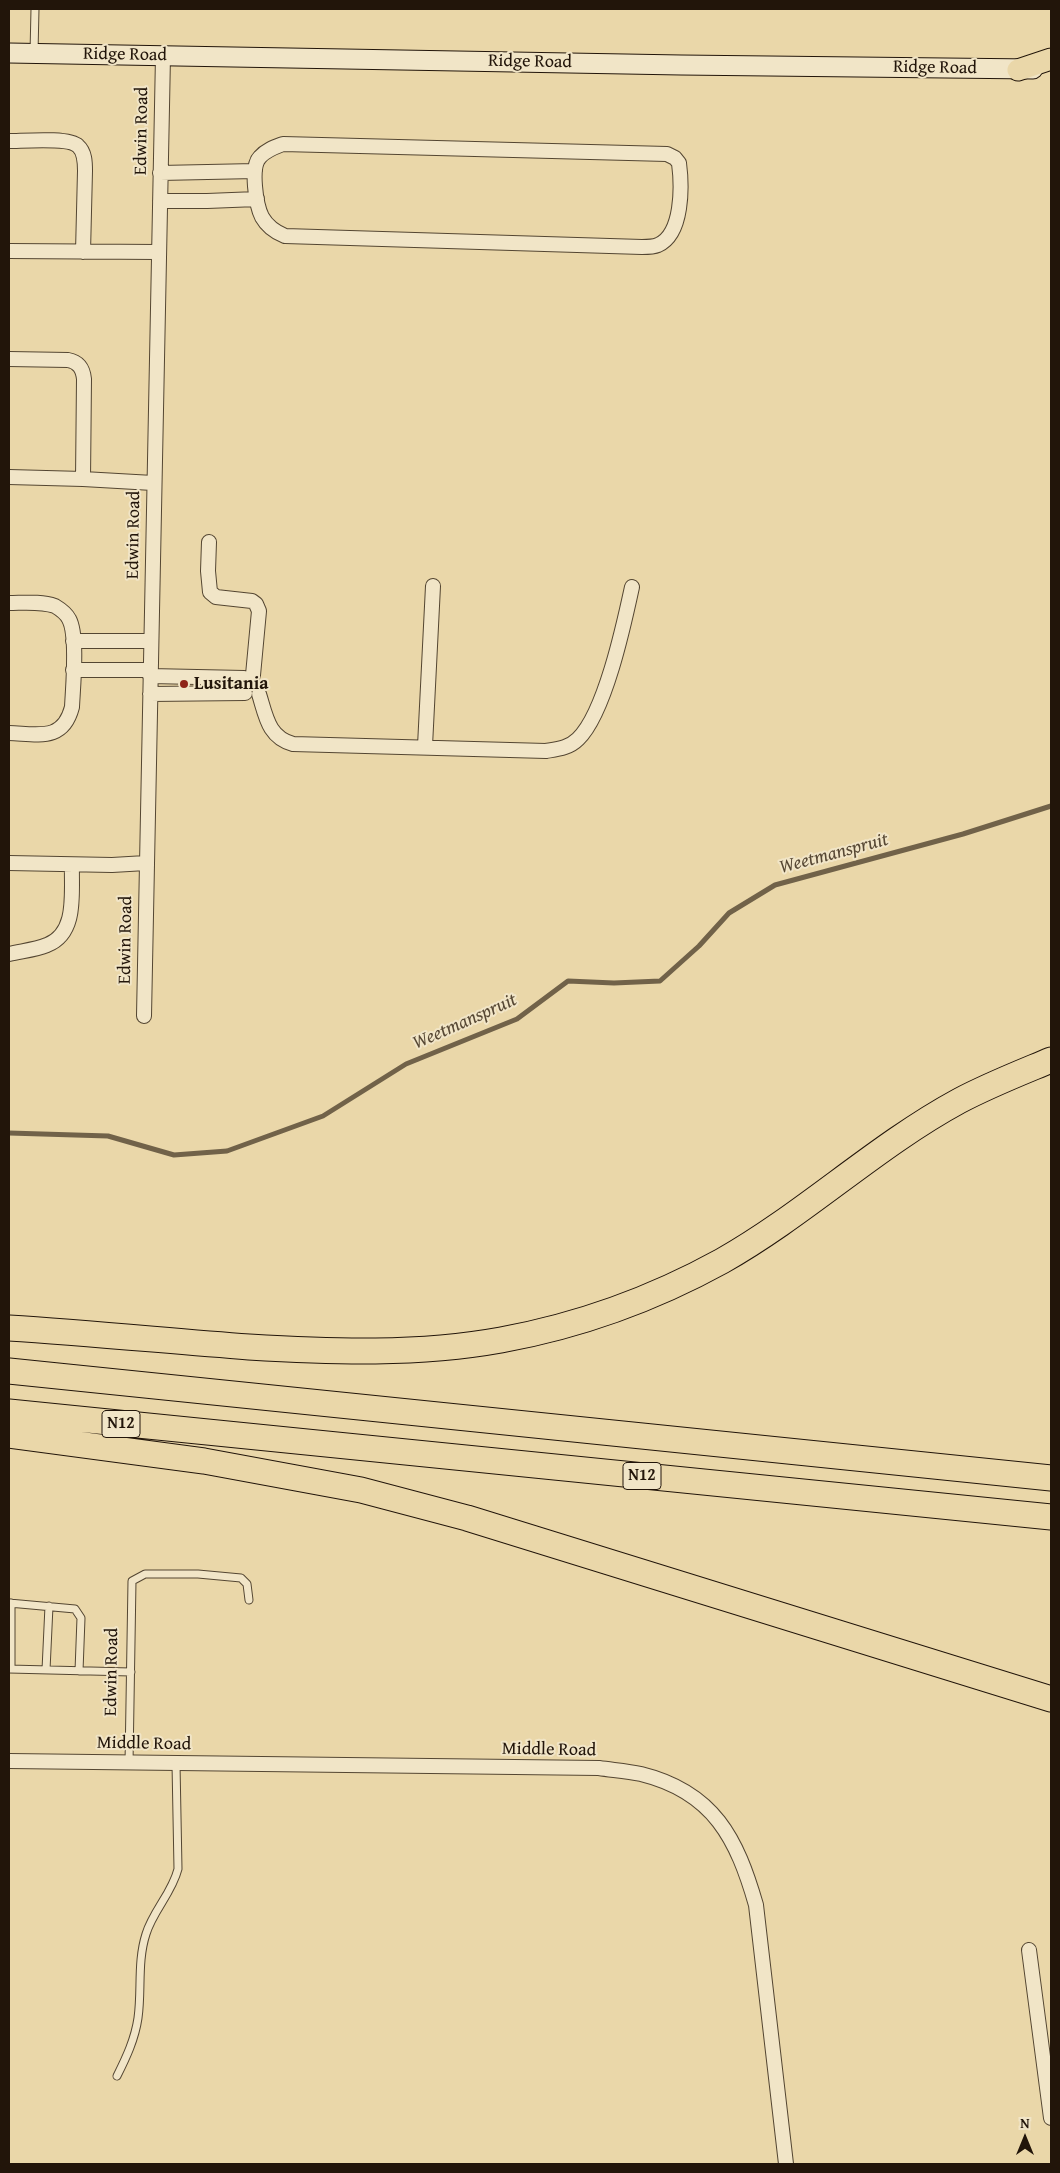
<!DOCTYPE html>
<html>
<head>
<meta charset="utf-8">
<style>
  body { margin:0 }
  #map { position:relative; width:1060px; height:2173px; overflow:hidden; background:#ead7a9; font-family:"Gentium Book Plus",serif }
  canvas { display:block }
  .frame { position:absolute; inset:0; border:10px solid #22150a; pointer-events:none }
  .north { position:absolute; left:1000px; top:2113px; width:50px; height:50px; -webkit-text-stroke:4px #f1e5c7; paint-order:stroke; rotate:0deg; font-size:14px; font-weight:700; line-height:20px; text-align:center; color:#22150a }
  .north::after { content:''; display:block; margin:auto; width:18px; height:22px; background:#22150a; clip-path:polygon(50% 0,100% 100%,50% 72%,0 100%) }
</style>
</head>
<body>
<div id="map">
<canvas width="1060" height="2173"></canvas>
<div class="frame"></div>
<div class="north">N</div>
</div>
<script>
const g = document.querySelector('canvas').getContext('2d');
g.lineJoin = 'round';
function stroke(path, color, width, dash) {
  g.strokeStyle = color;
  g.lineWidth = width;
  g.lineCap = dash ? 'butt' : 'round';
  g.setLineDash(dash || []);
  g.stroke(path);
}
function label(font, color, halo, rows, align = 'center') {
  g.font = font + ' "Gentium Book Plus",serif';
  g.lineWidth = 4;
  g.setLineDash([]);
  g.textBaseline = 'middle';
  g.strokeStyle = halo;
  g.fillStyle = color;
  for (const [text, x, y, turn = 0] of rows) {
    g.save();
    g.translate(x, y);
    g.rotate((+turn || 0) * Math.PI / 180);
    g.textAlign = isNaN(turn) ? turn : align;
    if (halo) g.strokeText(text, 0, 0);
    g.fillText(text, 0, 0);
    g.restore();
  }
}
stroke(new Path2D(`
  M9,1133L108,1136L174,1155L227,1151L323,1116L406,1064L517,1019L568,981L614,983L660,981L699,946L729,913L775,885L963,834L1051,806`), '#716249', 5);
const service = new Path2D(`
  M34,53L35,9
  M9,1603L75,1609L81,1618L79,1671
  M9,1669L131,1672
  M11,1669V1603
  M46,1670L49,1606
  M129,1763L132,1581L145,1574H198L241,1578L247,1584L249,1600
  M117,2076C126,2058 135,2039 138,2018C142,1990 137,1962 146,1934C153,1911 172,1893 178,1869L176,1764`);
const minor = new Path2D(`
  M9,141C23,141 69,137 78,146C85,152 85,163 85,171L83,252
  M283,144L667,154L675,158L679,163C682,186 683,234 658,245C653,247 647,247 642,247L285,236C275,232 267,226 262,217C256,205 250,167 260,157C266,150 275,147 283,144Z
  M160,173L255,171
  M160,201H207L257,199
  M9,251L157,252
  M9,359L68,360C79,362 83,369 84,379L83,479
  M9,477L83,479L153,483
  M209,542L208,571L210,592L216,597L252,601L256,604L259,611L253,675
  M9,603C23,603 41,601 55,606C60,609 66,613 69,619C78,635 73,686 72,707C63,742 38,734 9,733
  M73,641H151
  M73,670H150
  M150,676L244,678
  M150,694L245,693
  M259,694C266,716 268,737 293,744L546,751C558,749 569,748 578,739C605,713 624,624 632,587
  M425,746L433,586
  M9,863L112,865L146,863
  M9,954C21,951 35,950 47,945C78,933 71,892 72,865
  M144,1016L163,56
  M9,1761L599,1768C612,1770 627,1771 641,1774C714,1792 737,1839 756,1905L786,2164
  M1029,1950L1051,2118`);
const secondary = new Path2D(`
  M9,53L681,65L1033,69`);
const primary = new Path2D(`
  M1018,70L1051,59`);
const motorway = new Path2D(`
  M9,1328C89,1333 169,1341 249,1347C333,1352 418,1355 501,1340C578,1326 653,1299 722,1261C805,1214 876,1146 959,1101C989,1085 1020,1073 1051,1060
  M9,1371L1051,1478
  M9,1412L1051,1517
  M9,1435L204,1461L361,1490L467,1518L1051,1699`);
stroke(service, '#544632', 9);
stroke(minor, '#544632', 16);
stroke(secondary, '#22150a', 21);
stroke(primary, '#22150a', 23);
stroke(motorway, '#22150a', 27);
stroke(service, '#f1e5c7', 7);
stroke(minor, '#f1e5c7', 14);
stroke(secondary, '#f1e5c7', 19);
stroke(primary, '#ead7a9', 21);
stroke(motorway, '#ead7a9', 25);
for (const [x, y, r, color] of [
  [184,684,5,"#8f2418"]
]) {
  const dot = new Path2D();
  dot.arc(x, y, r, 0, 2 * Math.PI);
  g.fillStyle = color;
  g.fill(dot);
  stroke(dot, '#f1e5c7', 2);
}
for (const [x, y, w] of [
  [121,1424,38],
  [642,1476,38]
]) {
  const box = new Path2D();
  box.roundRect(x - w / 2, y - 13.5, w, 27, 4);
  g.fillStyle = '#f1e5c7';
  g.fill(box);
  stroke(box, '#22150a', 1);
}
label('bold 16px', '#22150a', null, [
  ["N12",121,1424],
  ["N12",642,1476]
]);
label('18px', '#22150a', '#f1e5c7', [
  ["Ridge Road",125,55,1],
  ["Ridge Road",530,62,1],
  ["Ridge Road",935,68,1],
  ["Edwin Road",142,131,-89],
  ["Edwin Road",134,535,-89],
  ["Edwin Road",126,940,-89],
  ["Edwin Road",112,1672,-89],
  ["Middle Road",144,1744,1],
  ["Middle Road",549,1750,1]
]);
label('bold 18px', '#22150a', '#f1e5c7', [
  ["Lusitania",194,684]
], 'left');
label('italic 19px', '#574834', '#f1e5c7', [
  ["Weetmanspruit",834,854,-15],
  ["Weetmanspruit",465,1022,-24]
]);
</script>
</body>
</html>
